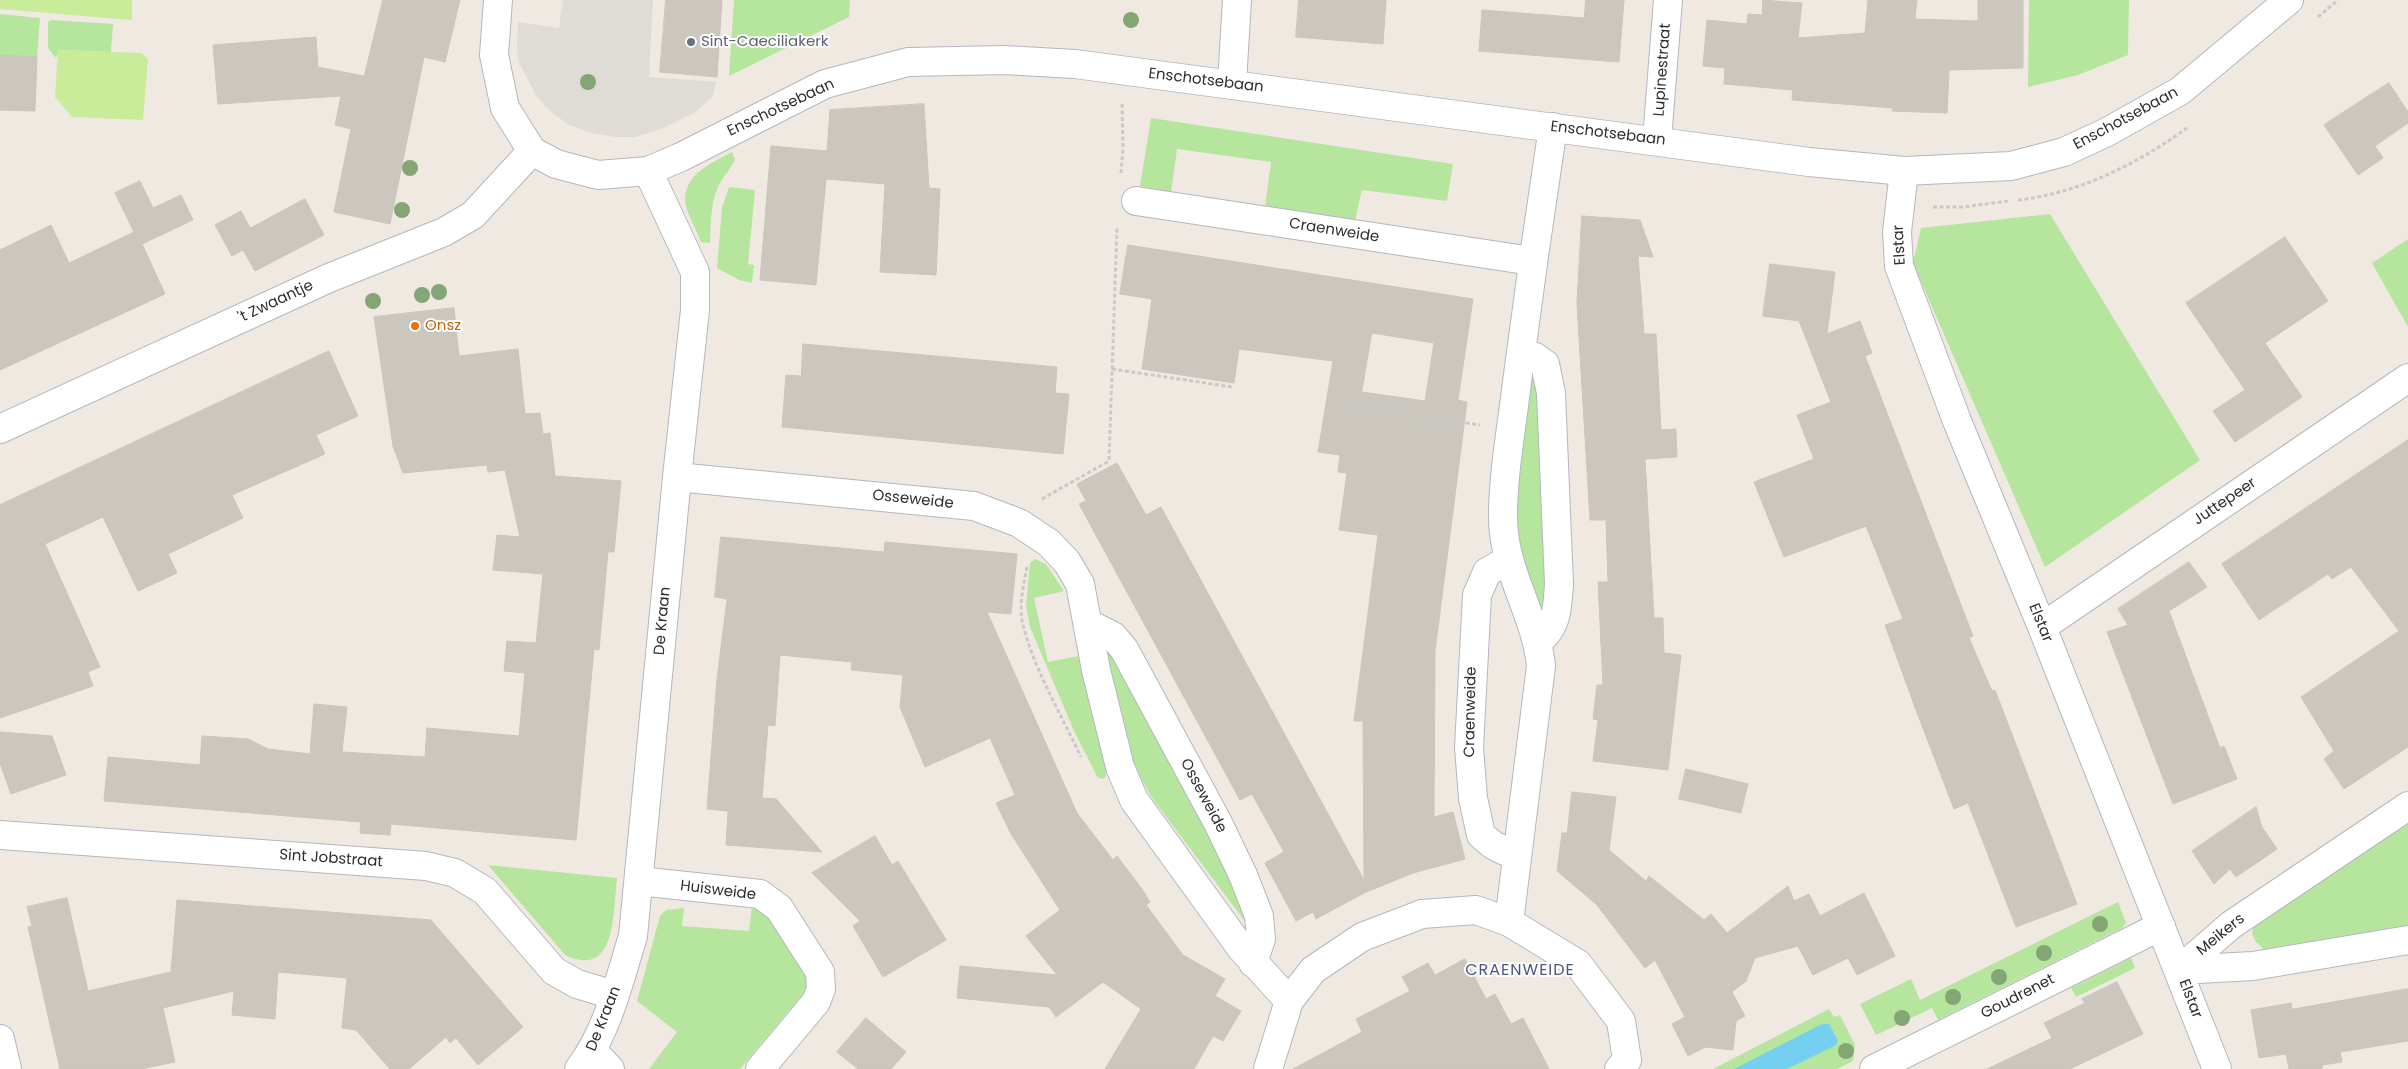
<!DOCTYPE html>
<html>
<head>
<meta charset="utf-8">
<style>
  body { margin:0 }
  canvas { display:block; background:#efe9e1 }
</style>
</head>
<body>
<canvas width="2408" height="1069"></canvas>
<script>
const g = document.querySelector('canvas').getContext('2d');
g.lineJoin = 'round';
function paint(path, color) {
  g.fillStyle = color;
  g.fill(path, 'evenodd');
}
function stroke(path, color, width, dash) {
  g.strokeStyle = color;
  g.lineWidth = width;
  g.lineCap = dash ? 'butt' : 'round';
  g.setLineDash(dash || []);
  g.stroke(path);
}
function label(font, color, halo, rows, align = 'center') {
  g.font = font + ' Poppins,sans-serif';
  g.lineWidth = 4;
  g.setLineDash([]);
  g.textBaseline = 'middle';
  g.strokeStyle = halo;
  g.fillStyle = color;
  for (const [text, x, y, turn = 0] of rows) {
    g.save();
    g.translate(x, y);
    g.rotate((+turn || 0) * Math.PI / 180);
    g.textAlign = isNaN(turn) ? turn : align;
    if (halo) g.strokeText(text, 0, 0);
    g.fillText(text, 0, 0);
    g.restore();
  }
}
paint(new Path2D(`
  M734,0H850L849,17L729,76Z
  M2029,0H2129L2128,55L2078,75L2028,87Z
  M0,14L40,18L37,57L0,55Z
  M52,20L113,24L111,52L58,50L57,57H55L48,48V22Z
  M1151,118L1453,164L1447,201L1362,190L1355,220L1265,207L1271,162L1177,149L1171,192L1140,186Z
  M732,152L735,159C732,168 723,176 719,185C710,203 711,224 710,243L701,242C697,231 691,221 687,210C677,178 709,164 732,152Z
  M729,187L755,190L748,264L754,265L752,283L739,280L717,268L722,208Z
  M2050,214L2200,460L2045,567L1913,263L1921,228Z
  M2408,239V327L2372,263Z
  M1532,372L1540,376L1551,609L1543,616L1524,576L1515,522L1528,392Z
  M1035,559L1046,564L1064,591L1034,598L1048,662L1079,656L1106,766V776L1103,779L1098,778L1075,733L1030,627L1026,605L1030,563Z
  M1114,652L1223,850L1250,928L1152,798L1130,758L1105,659L1108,654Z
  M2408,817V930L2267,952L2256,942L2252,934L2255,919Z
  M488,865L617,878C613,911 617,980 565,955Z
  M2118,902L2126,923L2122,928L1938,1020L1932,1008L1876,1035L1860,1004L1911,979L1920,1000Z
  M752,906C776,909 795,961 808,979V988L740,1069H649L677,1032L637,1001L660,916L666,910L684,908L682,926L749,931Z
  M2131,958L2135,968L2076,997L2071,988Z
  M1829,1009L1834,1017L1840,1015L1855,1045L1853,1061L1837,1069H1713Z`), '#b6e59e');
paint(new Path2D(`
  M0,0H132V20L0,9Z
  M58,50L142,53L148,59L143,120L72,117L55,97Z`), '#c9ec9a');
paint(new Path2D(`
  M563,0H653L649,77L716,82L713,96L694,113L659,130L635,137H616L591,133L569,125L550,111L536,95L519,63L517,49L518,22L559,28Z`), '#dfdcd8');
paint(new Path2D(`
  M1822,1024H1829L1838,1041L1836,1045L1787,1069H1734Z`), '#75cff0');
const building = new Path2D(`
  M383,0H460L445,62L424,57L390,224L334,212L351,129L335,125L341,96L218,104L213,45L316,37L318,67L364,76Z
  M666,0H722L717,77L660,72Z
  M1299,0H1386L1383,44L1296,37Z
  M1586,0H1624L1619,62L1479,51L1482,10L1584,18Z
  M1763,0L1802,3L1798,38L1865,33L1868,0H1917L1915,19L1978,21V0H2023V68L1949,70L1947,113L1892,111L1893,108L1792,100L1793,90L1724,84L1725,68L1703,66L1707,20L1747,24L1748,14L1762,15Z
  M0,55L37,57L35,111L0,110Z
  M2389,83L2408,112V123L2375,146L2383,158L2358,175L2324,125Z
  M924,104L929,188L940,189L936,275L880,272L885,184L826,179L816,285L760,280L771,146L827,151L830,110Z
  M140,181L153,208L181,195L193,220L142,244L165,294L0,370V250L51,225L69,263L134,232L115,193Z
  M305,199L324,235L255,271L243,250L232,256L215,225L241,211L250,228Z
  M1582,216L1640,220L1653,257L1638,256L1644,334H1656L1661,430L1676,429L1677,457L1645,459L1654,618H1663L1664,653L1681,655L1668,770L1593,761L1598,720L1593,719L1597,685H1603L1598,582H1608L1606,520H1590L1577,304Z
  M2285,237L2328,301L2265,343L2302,397L2235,442L2213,411L2245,390L2186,303Z
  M1128,245L1473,299L1458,400L1467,402L1435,651L1434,817L1453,812L1465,859L1413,873L1364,893L1316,919L1313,912L1296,921L1265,863L1284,852L1252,794L1240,800L1079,504L1086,501L1077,484L1117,463L1146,515L1161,507L1364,880L1363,721H1354L1378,535L1339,530L1347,473L1338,472L1340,455L1318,452L1333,361L1239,349L1234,383L1142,369L1152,299L1120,294ZM1372,333L1434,343L1425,401L1362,392Z
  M1770,264L1835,272L1827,334L1860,321L1872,353L1865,356L1973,636L1969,638L1992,691L1995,690L2077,904L2016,927L1968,803L1954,809L1916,710L1885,625L1903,619L1866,526L1784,557L1754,482L1814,459L1797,415L1831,402L1799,321L1763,316Z
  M454,308L459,356L518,349L525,414L540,413L543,434L550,433L555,476L621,481L614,552H608L599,650L594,649L576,840L391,824L390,835L360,833L361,822L104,801L108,757L200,765L202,736L248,739L268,749L310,754L314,704L347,707L342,752L425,757L427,728L519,736L525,673L504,671L507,641L536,643L543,574L493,570L497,535L520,537L505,470L488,472L487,465L403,473L393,446L374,317Z
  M803,344L1057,367L1055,393L1069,394L1063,454L782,427L786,375L801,376Z
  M329,351L358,416L316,435L325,454L232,495L243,518L168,554L177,573L138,591L103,517L45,544L100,667L88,672L93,686L0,718V505Z
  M2408,440V747L2344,789L2324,759L2334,751L2301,697L2399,631L2351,567L2332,579L2328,574L2259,620L2222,564Z
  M721,537L884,552L885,542L1017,554L1011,614L987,612L1077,813L1113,860L1117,856L1142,889L1150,902L1146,905L1183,955L1225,979L1215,996L1241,1011L1223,1041L1213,1036L1194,1069H1105L1141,1009L1103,982L1056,1017L1049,1007L957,998L960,966L1057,975L1026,936L1060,910L1011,834L996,803L1015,795L990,738L925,767L900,707L903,675L851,670L852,662L780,655L775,726L768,725L762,798L776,799L822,852L726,845L728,811L707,809L717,679L727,599L715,597Z
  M2189,562L2207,587L2169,611L2220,748L2224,746L2237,779L2173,804L2107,632L2128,625L2118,609Z
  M0,732L52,736L66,775L11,794L0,763Z
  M1686,769L1748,784L1741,813L1679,799Z
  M1572,792L1616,797L1609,850L1646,881L1649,876L1704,920L1711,914L1727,933L1788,886L1794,901L1809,894L1820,916L1864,893L1895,956L1857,975L1848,958L1813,975L1798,946L1755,958L1746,981L1732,992L1745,1016L1736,1021L1733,1050L1705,1047L1688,1056L1672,1024L1685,1017L1655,960L1645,968L1597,905L1557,871L1562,833H1567Z
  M2256,807L2262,827L2277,849L2236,877L2230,869L2214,884L2192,851Z
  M875,836L892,865L898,861L946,940L883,977L853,926L860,921L812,873Z
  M67,898L88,991L171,972L177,900L431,920L523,1027L478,1065L456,1038L450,1043L446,1037L409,1069H390L356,1030L342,1028L347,978L278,972L275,1019L232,1015L234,991L163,1008L175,1062L141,1069H60L28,927L32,926L27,907Z
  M1465,959L1486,999L1495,994L1511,1024L1523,1018L1549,1069H1293L1362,1032L1356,1019L1410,991L1402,977L1428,963L1435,975Z
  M2117,982L2143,1034L2070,1069H1987L2052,1038L2044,1023L2085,1003L2082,999Z
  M2408,989V1041L2340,1052L2342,1062L2322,1065V1069H2289L2286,1054L2259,1058L2251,1010L2291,1003L2292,1009Z
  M866,1018L906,1052L891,1069H858L837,1052Z`);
paint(building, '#cbc7bf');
stroke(building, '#cbc5ba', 1);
const street = new Path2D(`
  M498,0L494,55L505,108L532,151
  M1232,83L1237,0
  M1657,140L1668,0
  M1904,171L1897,232L1899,266L1957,421L2042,627L2217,1069
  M1136,201L1532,261
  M1521,352L1535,357L1545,364L1551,393L1559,584C1557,608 1558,625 1539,641
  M677,477L974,506L1019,523L1049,543L1067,562L1080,584L1096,670L1120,767L1134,800L1241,948L1289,1001
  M1508,560L1487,572L1477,595L1469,748L1473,798L1481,835L1493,845L1517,857
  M1089,624L1113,636L1124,649L1218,823L1243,875L1259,916L1261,939L1253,963
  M2042,627L2408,378
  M0,835L426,866L455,873L485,891L554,971L577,984L614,995
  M639,881L760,894L779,908L820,972L821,989L816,1002L760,1069
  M1509,922L1541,666C1536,614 1503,572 1503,517C1503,472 1512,426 1517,382C1528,297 1540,212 1553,127
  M2179,970L2231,925L2408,806
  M2179,970L2253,966L2408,940
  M0,1039L7,1069
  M593,1051L610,1069
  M579,1069C608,1031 619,981 633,936L677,477L695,310V272L648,171
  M1268,1069L1289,1001L1313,970L1362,937L1422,914L1476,910L1509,922L1578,964L1621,1021L1627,1060L1619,1069
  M1874,1069L2161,926`);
const secondary = new Path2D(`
  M0,429L329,278L444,232L473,215L532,151L556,164L598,175L648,171L681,157L825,84L908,62L1004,60L1075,64L1809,162L1904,171L2011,166L2064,152L2107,132L2180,91L2289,0`);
stroke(street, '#b4b7c1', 30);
stroke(secondary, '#b4b7c1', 30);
stroke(new Path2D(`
  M2318,17L2338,0
  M1121,173L1123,148L1122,102
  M2018,200C2080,193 2137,164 2187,128
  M1933,207H1963L2009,201
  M1112,369L1232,387
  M1337,404L1480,425
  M1042,499L1109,461L1117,227
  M1027,567C1024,583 1019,603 1022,620C1031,664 1062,716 1081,757`), '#c9c9c9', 3, [4, 2.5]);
stroke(street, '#fff', 28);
stroke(secondary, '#fff', 28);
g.fillStyle = '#84a574';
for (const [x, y] of [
  [1131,20],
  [588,82],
  [410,168],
  [402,210],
  [439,292],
  [422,295],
  [373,301],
  [2100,924],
  [2044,953],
  [1999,977],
  [1953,997],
  [1902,1018],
  [1846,1051]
]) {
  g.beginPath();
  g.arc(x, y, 8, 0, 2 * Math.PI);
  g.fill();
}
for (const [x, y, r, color] of [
  [691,42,5,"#6b7280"],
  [415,326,5,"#e8710a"]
]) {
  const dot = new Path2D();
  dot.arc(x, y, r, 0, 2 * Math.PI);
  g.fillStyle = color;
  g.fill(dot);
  stroke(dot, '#fff', 2);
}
label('15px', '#5b616d', '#fff', [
  ["Sint-Caeciliakerk",701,42]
], 'left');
label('15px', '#2e2e2e', '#fff', [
  ["Lupinestraat",1663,70,-86],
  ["Enschotsebaan",1206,81,7],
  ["Enschotsebaan",781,108,-25],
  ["Enschotsebaan",2126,119,-28],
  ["Enschotsebaan",1608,134,7],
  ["Craenweide",1334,231,9],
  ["Elstar",1900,245,-93],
  ["'t Zwaantje",276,302,-25],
  ["Osseweide",913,500,6],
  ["Juttepeer",2225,502,-34],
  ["De Kraan",663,621,-85],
  ["Elstar",2040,623,68],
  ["Craenweide",1471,712,-89],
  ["Osseweide",1203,796,62],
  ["Sint Jobstraat",331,859,4],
  ["Huisweide",718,891,7],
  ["Meikers",2221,935,-39],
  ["Goudrenet",2018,997,-27],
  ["Elstar",2190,999,69],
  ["De Kraan",604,1019,-68]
]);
label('15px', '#c56008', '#fff', [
  ["Onsz",425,326]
], 'left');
g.letterSpacing = '1px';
label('16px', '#4d5680', '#fff', [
  ["CRAENWEIDE",1520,971]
]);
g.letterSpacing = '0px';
</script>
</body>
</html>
